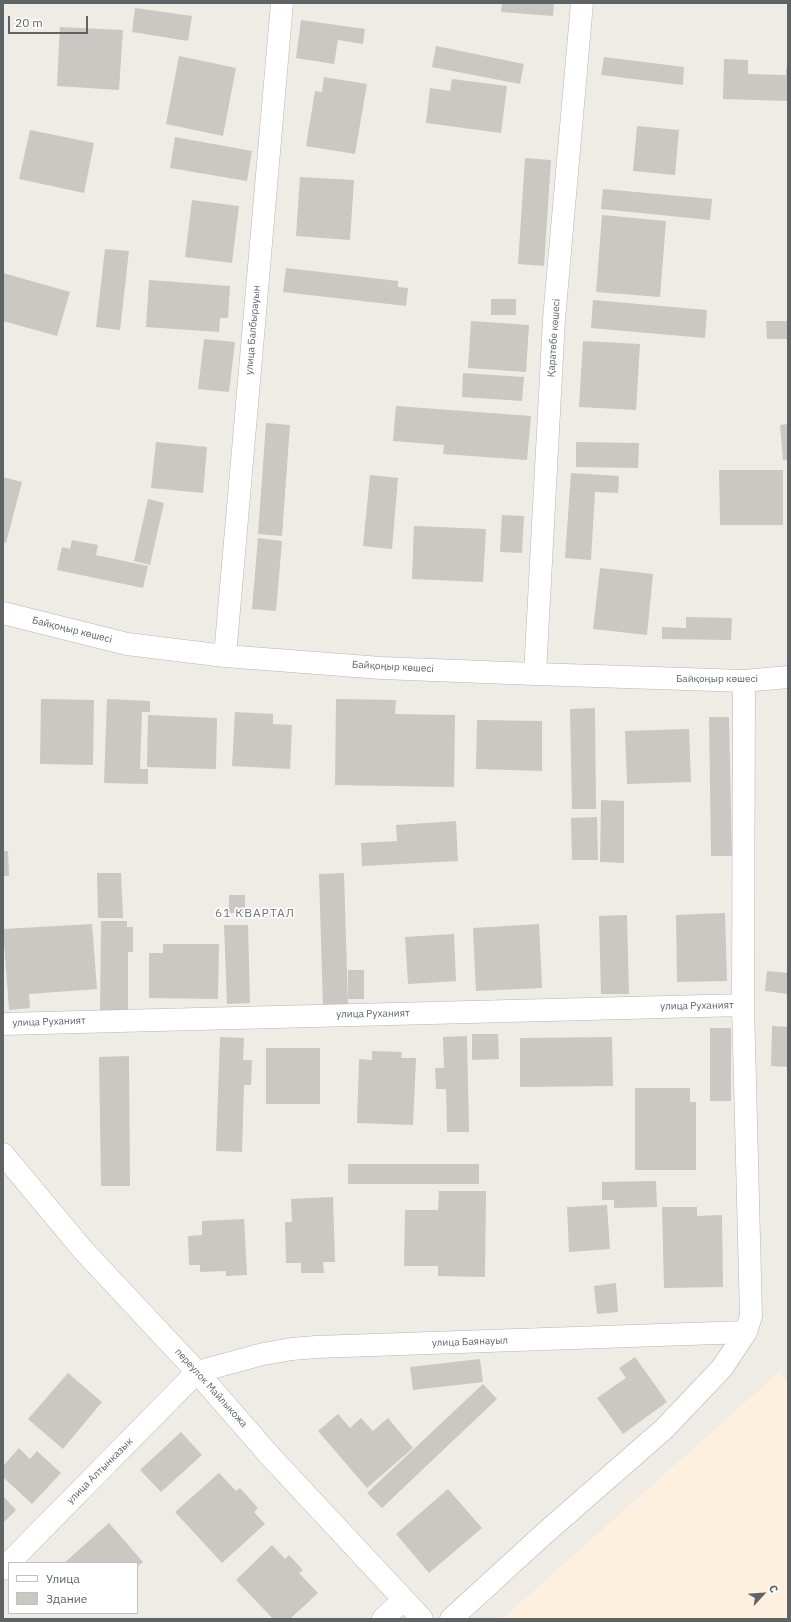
<!DOCTYPE html>
<html>
<head>
<meta charset="utf-8">
<style>
  body { margin:0 }
  #map { position:relative; width:791px; height:1622px; overflow:hidden; background:#efece6; font-family:"IBM Plex Sans",sans-serif }
  canvas { display:block }
  .frame { position:absolute; inset:0; border:4px solid #5e6366; pointer-events:none }
  .legend { position:absolute; left:8px; top:1562px; width:130px; height:52px; box-sizing:border-box; background:#fff; border:1px solid #bfc1c2; margin:0; padding:5px 7px; list-style:none; font-size:12px; color:#5e6366 }
  .legend li { display:flex; align-items:center; gap:8px; height:20px }
  .legend b { width:20px; border:1px solid #bfc1c2 }
  .north { position:absolute; left:743px; top:1574px; width:40px; height:40px; -webkit-text-stroke:3px #fff; paint-order:stroke; rotate:64deg; font-size:11px; font-weight:700; line-height:16px; text-align:center; color:#5e6366 }
  .north::after { content:''; display:block; margin:auto; width:14px; height:18px; background:#5e6366; clip-path:polygon(50% 0,100% 100%,50% 72%,0 100%) }
  .scale { position:absolute; left:8px; top:16px; width:80px; height:18px; box-sizing:border-box; border:2px solid #5e6366; border-top:0; padding-left:5px; font-size:12px; line-height:14px; white-space:nowrap; color:#5e6366; -webkit-text-stroke:3px #fff; paint-order:stroke }
</style>
</head>
<body>
<div id="map">
<canvas width="791" height="1622"></canvas>
<div class="frame"></div>
<ul class="legend">
<li><b style="height:5px;background:#fff"></b>Улица</li>
<li><b style="height:11px;background:#cbc7c3"></b>Здание</li>
</ul>
<div class="north">С</div>
<div class="scale">20 m</div>
</div>
<script>
const g = document.querySelector('canvas').getContext('2d');
g.lineJoin = 'round';
function paint(path, color) {
  g.fillStyle = color;
  g.fill(path, 'evenodd');
}
function stroke(path, color, width, dash) {
  g.strokeStyle = color;
  g.lineWidth = width;
  g.lineCap = dash ? 'butt' : 'round';
  g.setLineDash(dash || []);
  g.stroke(path);
}
function label(font, color, halo, rows, align = 'center') {
  g.font = font + ' "IBM Plex Sans",sans-serif';
  g.lineWidth = 3.5;
  g.setLineDash([]);
  g.textBaseline = 'middle';
  g.strokeStyle = halo;
  g.fillStyle = color;
  for (const [text, x, y, turn = 0] of rows) {
    g.save();
    g.translate(x, y);
    g.rotate((+turn || 0) * Math.PI / 180);
    g.textAlign = isNaN(turn) ? turn : align;
    if (halo) g.strokeText(text, 0, 0);
    g.fillText(text, 0, 0);
    g.restore();
  }
}
paint(new Path2D(`
  M779,1372L788,1382V1619H502Z`), '#fdf0de');
paint(new Path2D(`
  M502,3H554L553,16L501,12Z
  M135,8L192,16L188,41L132,32Z
  M301,20L365,29L363,44L338,40L334,64L296,58Z
  M60,27L123,30L119,90L57,86Z
  M436,46L524,64L520,84L432,67Z
  M179,56L236,68L223,136L166,124Z
  M604,57L684,67L683,85L601,75Z
  M724,59L748,60V74L786,75V69H788V101L723,99Z
  M324,77L367,84L355,154L306,146L315,91L322,92Z
  M452,79L507,86L501,133L426,123L430,88L450,91Z
  M637,126L679,130L675,175L633,171Z
  M30,130L94,143L84,193L19,179Z
  M175,137L252,151L247,181L170,168Z
  M525,158L551,160L544,266L518,264Z
  M300,177L354,180L350,240L296,236Z
  M603,189L712,199L710,220L601,209Z
  M192,200L239,206L232,263L185,257Z
  M602,215L666,221L660,297L596,292Z
  M105,249L129,251L120,330L96,327Z
  M286,268L398,281V287L408,288L406,306L283,292Z
  M3,273L70,292L57,336L3,321Z
  M149,280L230,286L228,318H220L219,332L146,327Z
  M491,299H516V315H491Z
  M593,300L707,310L705,338L591,328Z
  M471,321L529,325L526,372L468,368Z
  M766,321H788V339H767Z
  M204,339L235,342L229,392L198,389Z
  M583,341L640,344L636,410L579,407Z
  M463,373L524,377L522,401L462,397Z
  M396,406L531,416L527,460L443,454L444,445L393,441Z
  M266,423L290,425L282,536L258,534Z
  M788,424V460H783L780,425Z
  M156,442L207,447L203,493L151,488Z
  M576,442L639,443L638,468L576,467Z
  M719,470H783V525H720Z
  M571,473L619,476L618,493L595,492L591,560L565,558Z
  M370,475L398,478L392,549L363,546Z
  M3,477L22,482L6,543L3,542Z
  M148,499L164,503L150,565L134,561Z
  M502,515L524,516L522,553L500,552Z
  M414,526L486,529L483,582L412,579Z
  M258,538L282,541L276,611L252,609Z
  M72,540L98,545L96,555L148,566L143,588L57,570L62,547L70,549Z
  M600,568L653,574L647,635L593,629Z
  M686,617L732,618L731,640L662,639V627L686,628Z
  M41,699L94,700L93,765L40,764Z
  M107,699L150,701V712H142L140,769H148V784L104,783Z
  M336,699L396,700L395,714L455,715L454,787L335,785Z
  M595,708L596,809H572L570,709Z
  M235,712L273,714V724L292,725L290,769L232,766Z
  M148,715L217,718L216,769L147,767Z
  M709,717H729L732,856H711Z
  M477,720L542,721V771L476,769Z
  M689,729L691,782L627,784L625,731Z
  M601,800L624,801V863L600,862Z
  M597,817L598,860H572L571,818Z
  M456,821L458,861L362,866L361,843L397,841L396,825Z
  M3,851H8L9,876H3Z
  M97,873H121L123,918H98Z
  M344,873L348,1006L323,1007L319,874Z
  M229,895H245V913H229Z
  M725,913L727,981L677,982L676,915Z
  M627,915L629,994H601L599,916Z
  M101,921H127V927H133V952H128V1011H100Z
  M92,924L97,989L29,994L30,1008L9,1010L3,929Z
  M539,924L542,988L476,991L473,928Z
  M224,925H248L250,1003L227,1004Z
  M454,934L456,981L408,984L405,937Z
  M163,944H219L218,999L149,998V953H163Z
  M348,970H364V999H348Z
  M767,971L788,973V994L765,991Z
  M772,1026L788,1027V1067L771,1066Z
  M710,1028H731V1101H710Z
  M472,1034H498L499,1059L472,1060Z
  M467,1036L469,1132H447L446,1089H436L435,1068H444L443,1037Z
  M220,1037L244,1038L243,1060H252L251,1085H244L242,1152L216,1151Z
  M612,1037L613,1086L520,1087V1038Z
  M266,1048H320V1104H266Z
  M372,1051L402,1052L401,1058H416L413,1125L357,1123L359,1059L372,1060Z
  M129,1056L130,1186H101L99,1057Z
  M635,1088H690V1102H696V1170H635Z
  M348,1164H479V1184H348Z
  M656,1181L657,1207L614,1208V1200H602V1182Z
  M439,1191H486L485,1277L438,1276V1266H404L405,1210H438Z
  M333,1197L335,1262H323L324,1273H301V1263H286L285,1222H292L291,1199Z
  M607,1205L610,1249L569,1252L567,1207Z
  M662,1207H697V1216L722,1215L723,1287L664,1288Z
  M244,1219L247,1275L226,1276V1271L200,1272V1265H189L188,1236L202,1235V1221Z
  M616,1283L618,1312L597,1314L594,1286Z
  M635,1357L667,1402L623,1434L597,1398L626,1378L619,1368Z
  M480,1359L483,1382L413,1390L410,1367Z
  M68,1373L102,1402L63,1449L28,1419Z
  M483,1384L497,1399L382,1508L367,1493Z
  M338,1414L350,1428L361,1418L373,1431L388,1418L413,1448L367,1488L318,1431Z
  M181,1432L202,1455L161,1492L140,1470Z
  M19,1448L30,1459L37,1451L61,1473L32,1504L3,1477V1466Z
  M219,1473L236,1491L240,1488L258,1508L254,1512L265,1524L222,1563L175,1512Z
  M448,1489L482,1528L429,1573L396,1534Z
  M3,1496L16,1510L3,1523Z
  M109,1523L143,1562L137,1567V1563H64Z
  M272,1545L285,1559L289,1555L303,1570L299,1573L318,1593L290,1619H273L236,1580Z`), '#cbc7c3');
const street = new Path2D(`
  M3,613L127,644L225,656L381,668L535,674L744,681L788,677
  M225,656L282,3
  M535,674L554,319L582,3
  M3,1024L743,1005
  M3,1154L83,1250L197,1372L271,1457L422,1619
  M3,1569L197,1372L263,1354L292,1349L316,1347L746,1332
  M383,1619L403,1600
  M451,1619L545,1533L664,1429L722,1368L746,1332L751,1316L743,1005L744,681`);
stroke(street, '#b1b5b8', 23);
stroke(street, '#fff', 22);
label('10px', '#5e6366', '#fff', [
  ["улица Балбырауын",253,330,-85],
  ["Қаратөбе көшесі",554,338,-86],
  ["Байқоңыр көшесі",72,630,14],
  ["Байқоңыр көшесі",393,667,3],
  ["Байқоңыр көшесі",717,679],
  ["улица Руханият",697,1006,-1],
  ["улица Руханият",373,1014,-1],
  ["улица Руханият",49,1022,-2],
  ["улица Баянауыл",470,1342,-2],
  ["переулок Майлыкожа",211,1388,48],
  ["улица Алтынказык",100,1471,-45]
]);
g.letterSpacing = '1px';
label('12px', '#6f7578', '#fff', [
  ["61 КВАРТАЛ",255,914]
]);
g.letterSpacing = '0px';
</script>
</body>
</html>
